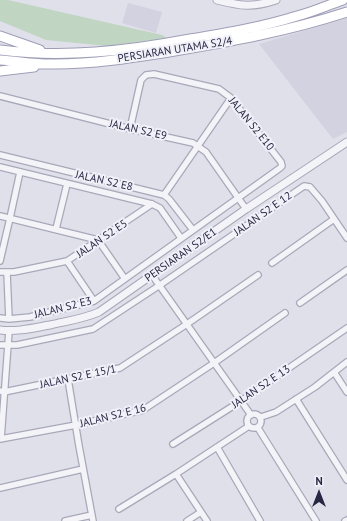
<!DOCTYPE html>
<html>
<head>
<meta charset="utf-8">
<style>
  body { margin:0 }
  #map { position:relative; width:347px; height:521px; overflow:hidden; background:#e0e0eb; font-family:"PT Sans",sans-serif }
  canvas { display:block }
  .north { position:absolute; left:299px; top:473px; width:40px; height:40px; -webkit-text-stroke:3px #f0f0f8; paint-order:stroke; rotate:0deg; font-size:11px; font-weight:700; line-height:16px; text-align:center; color:#272744 }
  .north::after { content:''; display:block; margin:auto; width:14px; height:18px; background:#272744; clip-path:polygon(50% 0,100% 100%,50% 72%,0 100%) }
</style>
</head>
<body>
<div id="map">
<canvas width="347" height="521"></canvas>
<div class="north">N</div>
</div>
<script>
const g = document.querySelector('canvas').getContext('2d');
g.lineJoin = 'round';
function paint(path, color) {
  g.fillStyle = color;
  g.fill(path, 'evenodd');
}
function stroke(path, color, width, dash) {
  g.strokeStyle = color;
  g.lineWidth = width;
  g.lineCap = dash ? 'butt' : 'round';
  g.setLineDash(dash || []);
  g.stroke(path);
}
function label(font, color, halo, rows, align = 'center') {
  g.font = font + ' "PT Sans",sans-serif';
  g.lineWidth = 4;
  g.setLineDash([]);
  g.textBaseline = 'middle';
  g.strokeStyle = halo;
  g.fillStyle = color;
  for (const [text, x, y, turn = 0] of rows) {
    g.save();
    g.translate(x, y);
    g.rotate((+turn || 0) * Math.PI / 180);
    g.textAlign = isNaN(turn) ? turn : align;
    if (halo) g.strokeText(text, 0, 0);
    g.fillText(text, 0, 0);
    g.restore();
  }
}
paint(new Path2D(`
  M128,3L162,12L156,33L122,23Z
  M347,18V132L333,139L259,44Z`), '#d2d2e0');
paint(new Path2D(`
  M0,0H8L162,35L167,38L107,46L46,40L0,21Z`), '#c0d5c2');
const minor = new Path2D(`
  M0,96L130,129L193,143L206,152L246,209
  M0,155L164,195L169,199L193,230
  M0,167L152,204L160,208L181,238
  M164,195L231,98
  M0,216L98,240L125,279
  M56,229L67,184
  M0,261L10,218L20,172
  M67,261L94,301
  M272,263L334,219
  M0,272H14L67,261L152,204
  M7,273L9,319
  M152,275L251,415
  M300,303L347,270
  M0,318L9,319L30,317L94,301L280,168L282,166L281,162L231,98L219,89L154,74L146,75L141,80L130,129
  M0,345H17L93,329L160,285L304,186L310,187L322,201L347,238
  M334,372L347,392
  M68,379L79,446L93,521
  M0,391L4,392L120,368L187,324L258,275
  M296,399L347,480
  M247 421a7 7 0 1 1 14 0a7 7 0 1 1-14 0Z
  M261,417L276,412L315,387L347,362
  M258,428L316,521
  M0,439L76,425L143,410L214,363L285,313
  M1,439L9,331
  M173,444L241,401L347,328
  M217,447L260,521
  M176,474L207,521
  M0,488L83,469
  M119,509L176,474L249,426
  M65,521L92,515
  M187,521L201,512
  M345,521L347,520`);
const tertiary = new Path2D(`
  M217,0C241,6 252,8 276,0
  M0,330C17,332 33,328 50,325C67,321 83,319 99,312L246,209L347,142`);
const primary = new Path2D(`
  M0,36L40,50
  M0,50C64,58 127,51 190,39C226,33 262,27 297,16C313,12 328,5 343,0
  M0,60C18,61 37,65 55,64C93,64 131,58 169,52C229,42 289,31 347,12
  M0,71L34,67`);
stroke(minor, '#a8a8b9', 8);
stroke(tertiary, '#a8a8b9', 9);
stroke(primary, '#9e9fb7', 11);
stroke(minor, '#f3f3f8', 5.5);
stroke(tertiary, '#f3f3f8', 7);
stroke(primary, '#fff', 9);
label('11px', '#272744', '#f0f0f8', [
  ["PERSIARAN UTAMA S2/4",175,50,-9],
  ["JALAN S2 E10",251,124,51],
  ["JALAN S2 E9",138,130,13],
  ["JALAN S2 E8",104,181,13],
  ["JALAN S2 E 12",263,214,-35],
  ["JALAN S2 E5",102,239,-34],
  ["PERSIARAN S2/E1",181,255,-35],
  ["JALAN S2 E3",63,308,-14],
  ["JALAN S2 E 15/1",78,377,-12],
  ["JALAN S2 E 13",261,387,-34],
  ["JALAN S2 E 16",113,416,-14]
]);
</script>
</body>
</html>
